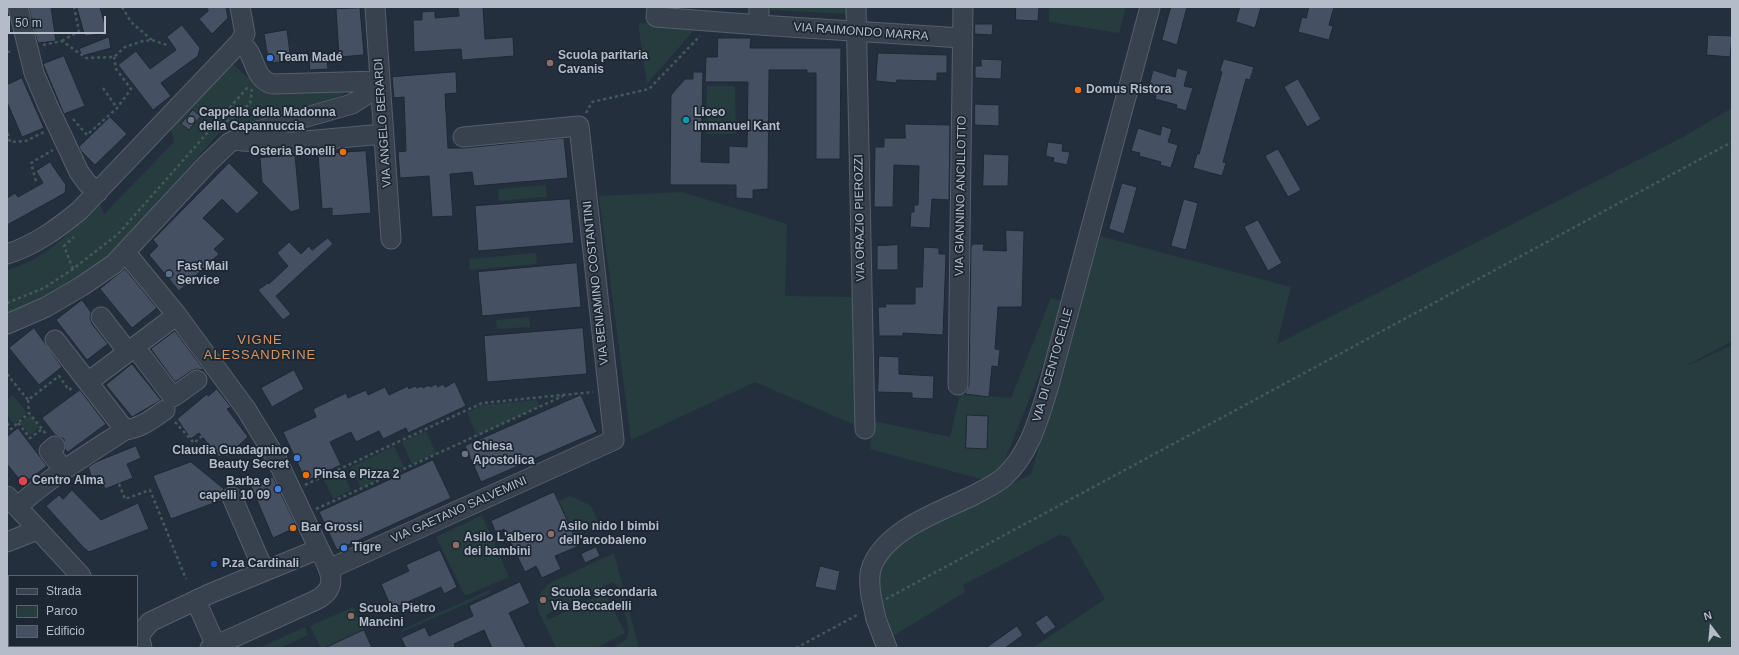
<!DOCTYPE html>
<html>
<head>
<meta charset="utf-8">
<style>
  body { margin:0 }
  #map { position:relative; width:1739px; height:655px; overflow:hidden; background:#242f3e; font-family:Arial,sans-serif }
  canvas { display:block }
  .frame { position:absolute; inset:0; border:8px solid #b4bcc9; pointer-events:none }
  .legend { position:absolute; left:8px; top:575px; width:130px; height:72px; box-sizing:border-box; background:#1d2633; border:1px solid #59626f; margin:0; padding:5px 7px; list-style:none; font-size:12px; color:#b4bcc9 }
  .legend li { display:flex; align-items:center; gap:8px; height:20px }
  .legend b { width:20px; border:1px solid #59626f }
  .north { position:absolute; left:1691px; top:607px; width:40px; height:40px; -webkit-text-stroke:3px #1d2633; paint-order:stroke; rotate:344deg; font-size:11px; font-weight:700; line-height:16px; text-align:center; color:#b4bcc9 }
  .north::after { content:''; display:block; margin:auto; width:14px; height:18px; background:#b4bcc9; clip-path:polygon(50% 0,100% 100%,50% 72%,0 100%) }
  .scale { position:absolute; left:8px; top:16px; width:98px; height:18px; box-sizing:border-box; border:2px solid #b4bcc9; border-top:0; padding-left:5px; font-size:12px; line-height:14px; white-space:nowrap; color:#b4bcc9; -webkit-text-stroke:3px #1d2633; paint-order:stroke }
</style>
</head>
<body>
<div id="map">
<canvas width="1739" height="655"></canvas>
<div class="frame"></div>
<ul class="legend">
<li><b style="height:5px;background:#38414e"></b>Strada</li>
<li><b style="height:11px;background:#263c3f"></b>Parco</li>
<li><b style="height:11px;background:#455162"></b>Edificio</li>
</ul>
<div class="north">N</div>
<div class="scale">50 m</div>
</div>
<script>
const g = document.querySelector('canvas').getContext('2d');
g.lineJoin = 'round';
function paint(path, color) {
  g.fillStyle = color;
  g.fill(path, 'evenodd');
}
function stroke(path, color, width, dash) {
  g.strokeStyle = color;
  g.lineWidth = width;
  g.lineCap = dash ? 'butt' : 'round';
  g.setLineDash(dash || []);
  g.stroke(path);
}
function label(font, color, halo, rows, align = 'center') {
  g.font = font + ' Arial,sans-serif';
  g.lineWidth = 3.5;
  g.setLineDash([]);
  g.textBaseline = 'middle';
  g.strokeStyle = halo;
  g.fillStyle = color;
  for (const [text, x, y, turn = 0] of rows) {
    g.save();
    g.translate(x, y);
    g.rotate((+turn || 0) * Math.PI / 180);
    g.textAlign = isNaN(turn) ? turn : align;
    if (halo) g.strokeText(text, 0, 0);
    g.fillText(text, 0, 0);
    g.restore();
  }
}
paint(new Path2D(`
  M772,7H846V14L771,10Z
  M1049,7H1126L1119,33L1049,22Z
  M639,23L696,28L647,84L639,30Z
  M232,64L268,94L343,91L344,94L322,104L219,133L115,251L74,281L48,296L7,313V270C45,260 72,230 100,205L104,214L174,142L171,129Z
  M707,86H735L736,134H706Z
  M1732,108V341L1682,368L1732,345V648H1035L1034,647L1105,599L1069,537L1059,535L963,585L965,592L893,636L880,611L879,569L899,540L1031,474L1100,236L1291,287L1277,344L1683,137Z
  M546,185L547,197L499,201L498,189Z
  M682,192L787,224L785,296L854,297L860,427L755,382L631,440L599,196Z
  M536,253L537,264L470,270L469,259Z
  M1051,298L1068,303L999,474L988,481L870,449L873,421L950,437L960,394L1011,398Z
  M529,317L530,327L497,329L496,320Z
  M13,395L27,413L14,424L7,415V400Z
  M536,400L540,406L477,436L467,413L481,405Z
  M30,415L40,427L30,435L20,423Z
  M426,431L436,453L412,464L402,442Z
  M394,446L404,467L361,488L351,467Z
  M342,471L351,490L333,499L324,480Z
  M570,496L590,505L600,525L574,536L558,501Z
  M482,515L509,577L465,596L436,537Z
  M614,553L639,648H612L626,640L629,631L628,625L617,585L612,582L546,615L548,620L605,592L625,633L596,648H556L538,610L537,601L540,593L550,583Z
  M489,590L490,593L402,632L401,630Z
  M353,607L364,630L340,648H321L310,626Z
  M305,627L308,635L280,648H259Z`), '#263c3f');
const building = new Path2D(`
  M29,7H51L56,41L38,43Z
  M77,7H100L107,33L85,36Z
  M207,7H226L228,18L212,34L199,19L208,11Z
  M458,7H483L485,39L513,37L514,56L462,60L461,49L414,52L413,20H422V12L435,11V18L459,16Z
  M1016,7H1039L1038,21L1016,20Z
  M1171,7H1187L1177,45L1162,40Z
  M1240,7H1261L1255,28L1236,22Z
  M1309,7H1334L1329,25L1333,26L1329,40L1298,32L1302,17L1306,18Z
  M360,8L364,55L339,57L336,9Z
  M975,24H993L992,35L975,34Z
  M182,25L200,48L198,56L161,83L171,96L153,110L118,65L136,51L150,69L176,50L167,37Z
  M287,30L291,61L269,63L264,34Z
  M1708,35L1732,36L1730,57L1707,55Z
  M109,37L111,48L82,56L79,49Z
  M718,38H751L750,48H841L840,159H816V73H807V70H769L768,189L753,190V199L736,198V185H670L671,95L685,79H693V72H703L701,162L729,163V146L747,147L748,82H705L706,57H717Z
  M878,53L947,55V73H937V81L897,80L896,83L876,81Z
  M64,56L85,106L64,114L43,64Z
  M310,58H327L328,69L310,70Z
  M981,59L1002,60L1001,79L975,78V66H981Z
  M1224,59L1254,67L1250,80L1246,79L1223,162L1226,163L1222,176L1193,168L1197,154H1199L1222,72L1220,71Z
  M1177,68L1188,71L1184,86L1193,88L1186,111L1176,108L1177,105L1155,99L1156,96L1147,94L1153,70L1175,77Z
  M456,72L457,93L445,94L448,148H464L564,138L568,178L474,186L472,172L450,174L453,216L432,217L429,176L400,178L398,152L406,151L404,97L394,98L392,77Z
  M22,78L44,128L22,137L7,102V85Z
  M1298,79L1321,119L1307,127L1284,87Z
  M975,104L999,105V126L975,125Z
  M193,110L201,116L189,130L181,124Z
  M110,117L127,134L95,165L81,151L79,147Z
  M905,124L950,125L949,200L932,199L930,228L910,227L911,212H914V205H918L919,166L894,165L893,207H874L875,147H884V138H905Z
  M1162,126L1172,129L1168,142L1178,145L1171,168L1160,165L1161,162L1139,156L1140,153L1131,151L1138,128L1160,135Z
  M1048,142L1063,144L1062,151L1070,152L1067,165L1053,162L1054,158L1046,156Z
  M1278,149L1301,190L1288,197L1265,156Z
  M366,151L371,213L332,216V208L322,209L318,154Z
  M984,154L1009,155L1008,186H983Z
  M295,155L300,209L291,212L262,182L260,158Z
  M50,162L66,185L65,193L7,225V198L15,193L18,197L43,183L36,171Z
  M229,163L259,193L237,214L222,199L203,218L225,239L214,249L219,254L179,291L149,255L158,246L153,240Z
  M1122,183L1137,187L1124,234L1109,229Z
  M570,199L574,243L478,251L475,206Z
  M1184,199L1198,203L1186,250L1171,246Z
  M1258,220L1282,263L1268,271L1244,227Z
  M1006,230L1024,231L1022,307H998L995,349L1000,350L998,367L992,366L989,397L965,394L969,385L971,246L974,244H984L983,250L1006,251Z
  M328,238L333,244L276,296L291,314L283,320L258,290L268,283L269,284L288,266L277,253L289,242L301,254L309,246L312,250Z
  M898,245V270H877V246Z
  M924,247L939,248V254H946L943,335L903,333V336H879L878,307H886L885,304H915V287H922Z
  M577,263L581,307L482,316L478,272Z
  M125,269L157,308L132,328L100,289Z
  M82,300L91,312L90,318L92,324L108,344L87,360L56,320Z
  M34,328L62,367L39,385L9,348Z
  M583,328L587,374L487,382L484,336Z
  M175,331L204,370L196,369L191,371L175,382L151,349Z
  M879,356L899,357V374L934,376L933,399L912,398V393L878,392Z
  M132,364L161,400L132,417L106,385Z
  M294,370L304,389L272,407L261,388Z
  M455,382L466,406L408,433L406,428L383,439L379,431L356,442L351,432L330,442L341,465L306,481L283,432L316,417L313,409L346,393L348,398L366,390L368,395L385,387L389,395L408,386L409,389L415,386L417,388L422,386L423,388L429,385L430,387L436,384L438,387L443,384L445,387Z
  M217,389L231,407L227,409L248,437L226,457L223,454L219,457L199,433L191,439L177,419L207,394L208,396Z
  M80,390L106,424L68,452L65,449L64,439L55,435L42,418Z
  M581,395L597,432L481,482L465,446Z
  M967,415L988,416L987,449L966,448Z
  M18,428L47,466L23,484L7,464V437Z
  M136,446L141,458L127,464L133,478L105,489L99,475L92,478L88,467L96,462Z
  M433,460L451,498L337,550L319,512Z
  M191,462L224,489L221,495L222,500L171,519L153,476Z
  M273,477L297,527L273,538L251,486Z
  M72,490L101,520L138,503L149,529L89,552L83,547L46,506L59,495L63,499Z
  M554,492L579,546L555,556L561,569L542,578L536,566L525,572L504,529L496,533L491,521Z
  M596,547L600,556L585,563L581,554Z
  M440,550L457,587L444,594L441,587L392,609L381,584L409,571L406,565Z
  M820,566L840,571L836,591L815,587Z
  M520,582L530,603L509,613L526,648H492L484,630L454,644L455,648H406L401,638L425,627L429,636L473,616L469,606Z
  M1047,615L1056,627L1044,635L1035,623Z
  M1017,626L1023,635L1005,648H986Z
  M364,630L372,648H325Z`);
paint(building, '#455162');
stroke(building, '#1f2835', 1);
const minor = new Path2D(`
  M18,7L34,73L48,106L79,172L87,183L98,192
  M375,7L391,239
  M657,7L656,17L759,25V7
  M856,7L865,429
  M759,25L962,38
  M239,43C257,51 251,78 272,84L379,81
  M241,141L283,143L383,134
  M126,253L176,314L246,409L276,458L319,549
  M7,254C35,245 57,229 79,211L239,43L245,34L240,7
  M101,317L128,352
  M7,324L46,307L82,286L114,264L207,164L229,143L247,134L352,104L366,95L379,81
  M55,340L125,430
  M135,347L173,397L197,380
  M88,382L169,321
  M958,385L963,7
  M55,446L49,451L64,470
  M7,496L81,576
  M232,497L264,571
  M17,507C50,477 88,454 125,430C141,428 152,419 165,410
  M7,542L37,530
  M329,569L614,440L579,126L463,137
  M871,596C870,586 868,576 872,566C887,529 939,512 972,496C983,490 995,485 1004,477C1030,453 1039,418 1049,385L1150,7
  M196,601L217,648
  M876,619L887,648
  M7,642L9,648
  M126,646V648
  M142,648L140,639L141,633L150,622L209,594L319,549C329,569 342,588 314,601L210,648`);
stroke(minor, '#565f6c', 21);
stroke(new Path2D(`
  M122,7L131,22L152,40
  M62,41L79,31L74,7
  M43,45L62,41L86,58L114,57L125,47L143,41L152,40L167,45
  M7,52L13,51
  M103,88L117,108
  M586,113L592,102L649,89L700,36
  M73,119L87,135L117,108L131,89L116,69L114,57
  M211,130L217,129L250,104L252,89
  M7,134H8L10,142L26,141L44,132
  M36,181L31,163L53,150
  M73,269L64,246L74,237
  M7,303L44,288L73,269L118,234L247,88H250
  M7,374L28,400L59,376L69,390L73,387
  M28,400L29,413L46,434
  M175,422L194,443L202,436
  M7,423L11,429L29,413
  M18,423L30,438L42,429
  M119,484L125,499L150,490L186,579
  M305,485L482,403L593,392
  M316,509L563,396
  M886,599L1732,142
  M796,648L859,614`), '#44595c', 2.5, [3, 3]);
stroke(minor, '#38414e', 19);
const minorBridge = new Path2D(`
  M871,596L876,619`);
stroke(minorBridge, '#565f6c', 21, []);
stroke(minorBridge, '#38414e', 19);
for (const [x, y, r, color] of [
  [270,58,4,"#3f7fe0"],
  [550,63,4,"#8d6e63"],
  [1078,90,4,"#e8710a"],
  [191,120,4,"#6b7280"],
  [686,120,4,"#0f9aa8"],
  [343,152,4,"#e8710a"],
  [169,274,4,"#5c6f8a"],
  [465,454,4,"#6b7280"],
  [297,458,4,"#3f7fe0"],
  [306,475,4,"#e8710a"],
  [23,481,5,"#e0444e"],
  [278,489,4,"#3f7fe0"],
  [293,528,4,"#e8710a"],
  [551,534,4,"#8d6e63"],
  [456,545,4,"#8d6e63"],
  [344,548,4,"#3f7fe0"],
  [214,564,4,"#1a4fb4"],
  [543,600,4,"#8d6e63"],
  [351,616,4,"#8d6e63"]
]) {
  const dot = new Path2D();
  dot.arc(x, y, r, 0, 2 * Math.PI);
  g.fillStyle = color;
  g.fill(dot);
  stroke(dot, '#1d2633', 1.5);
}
label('12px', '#b4bcc9', '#1d2633', [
  ["VIA RAIMONDO MARRA",861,32,4],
  ["VIA ANGELO BERARDI",383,123,-94],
  ["VIA GIANNINO ANCILLOTTO",961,196,-89],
  ["VIA ORAZIO PIEROZZI",860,218,-91],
  ["VIA BENIAMINO COSTANTINI",596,283,-96],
  ["VIA DI CENTOCELLE",1053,365,-74],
  ["VIA GAETANO SALVEMINI",459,510,-24]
]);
label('bold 12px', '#b4bcc9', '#1d2633', [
  ["Scuola paritaria",558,56],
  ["Cavanis",558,70],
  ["Team Madé",278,58],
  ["Domus Ristora",1086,90],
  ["Cappella della Madonna",199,113],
  ["della Capannuccia",199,127],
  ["Liceo",694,113],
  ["Immanuel Kant",694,127],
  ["Osteria Bonelli",335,152,"right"],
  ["Fast Mail",177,267],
  ["Service",177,281],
  ["Chiesa",473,447],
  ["Apostolica",473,461],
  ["Claudia Guadagnino",289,451,"right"],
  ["Beauty Secret",289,465,"right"],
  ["Pinsa e Pizza 2",314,475],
  ["Centro Alma",32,481],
  ["Barba e",270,482,"right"],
  ["capelli 10 09",270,496,"right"],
  ["Asilo nido I bimbi",559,527],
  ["dell'arcobaleno",559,541],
  ["Bar Grossi",301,528],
  ["Asilo L'albero",464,538],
  ["dei bambini",464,552],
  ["Tigre",352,548],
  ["P.za Cardinali",222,564],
  ["Scuola secondaria",551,593],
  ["Via Beccadelli",551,607],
  ["Scuola Pietro",359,609],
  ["Mancini",359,623]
], 'left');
g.letterSpacing = '1px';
label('13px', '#d59563', '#1d2633', [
  ["VIGNE",260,340],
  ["ALESSANDRINE",260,355]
]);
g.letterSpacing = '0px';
</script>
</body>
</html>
